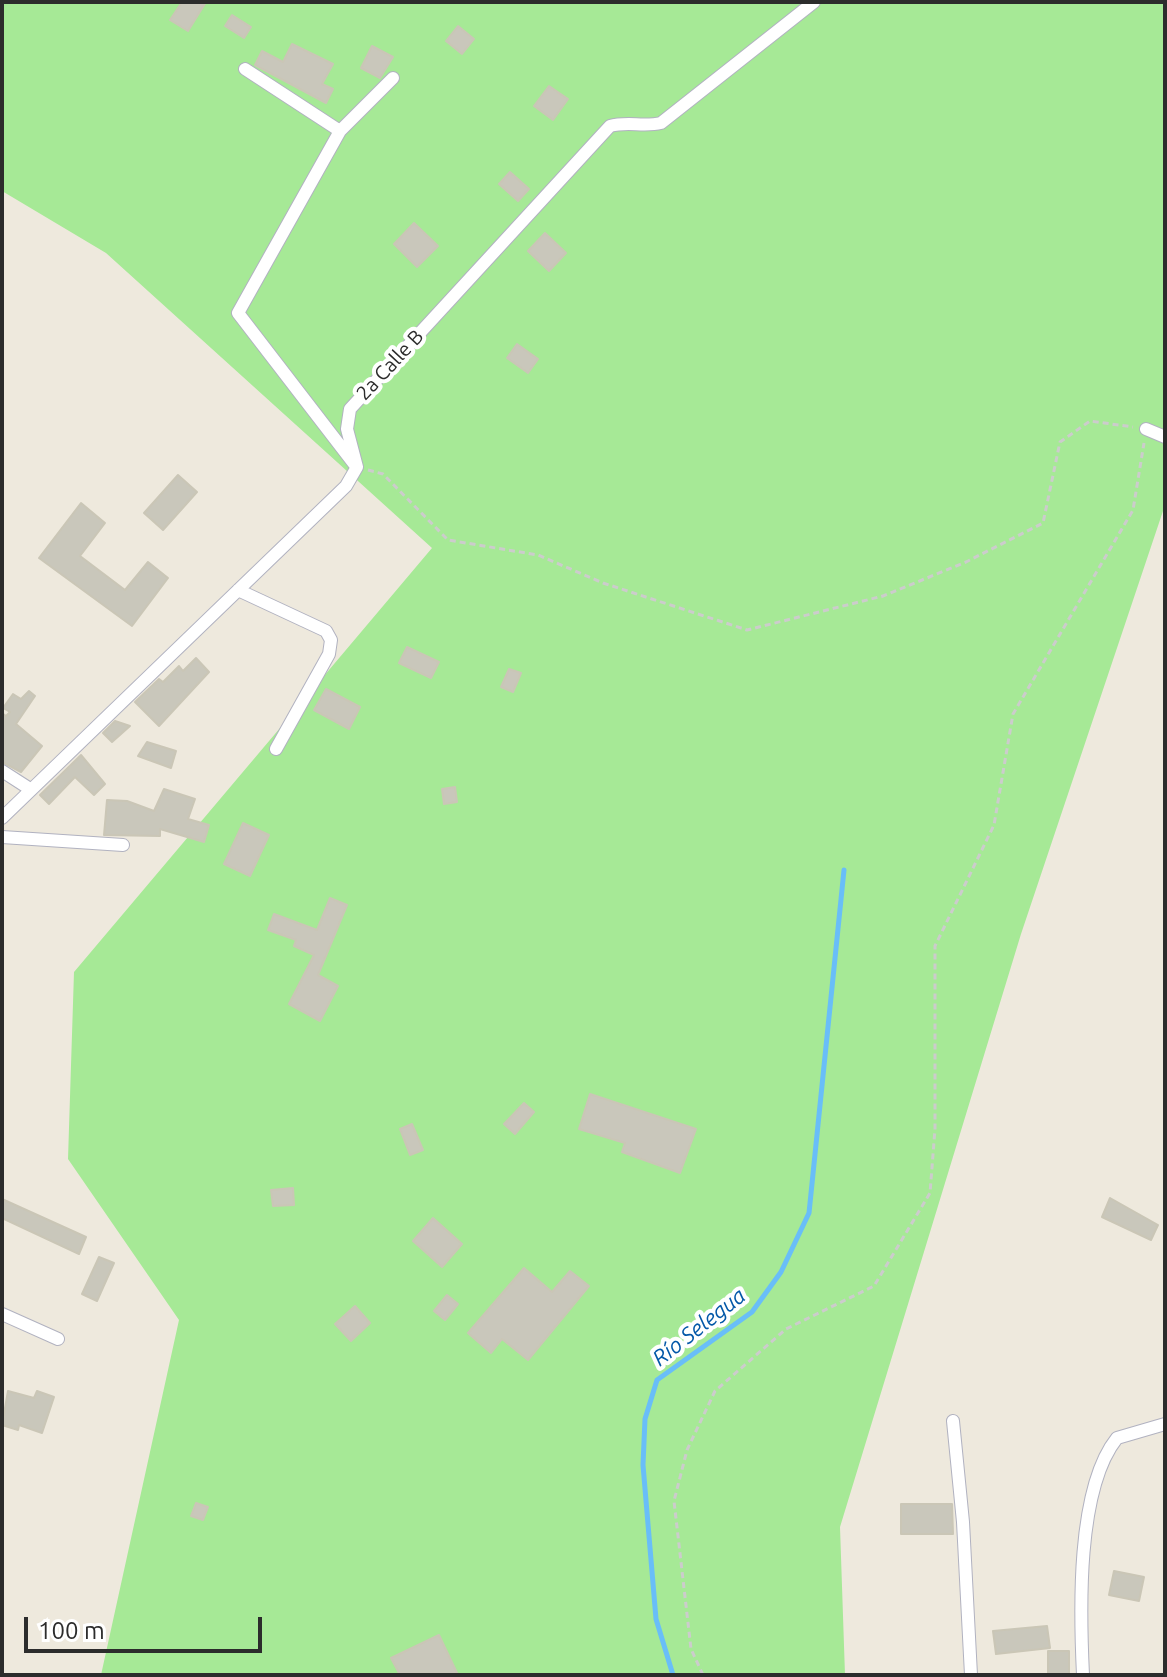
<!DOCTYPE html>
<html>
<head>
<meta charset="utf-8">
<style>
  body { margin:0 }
  #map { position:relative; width:1167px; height:1677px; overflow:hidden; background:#eee9dd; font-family:Ubuntu,sans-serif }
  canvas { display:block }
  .frame { position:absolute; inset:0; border:4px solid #2c2c2c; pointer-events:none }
  .scale { position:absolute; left:24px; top:1617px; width:238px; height:36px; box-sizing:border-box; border:4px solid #2c2c2c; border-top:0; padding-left:10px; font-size:24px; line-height:28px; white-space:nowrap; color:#2c2c2c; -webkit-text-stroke:6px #fff; paint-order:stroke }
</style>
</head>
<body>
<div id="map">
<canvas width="1167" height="1677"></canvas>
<div class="frame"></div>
<div class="scale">100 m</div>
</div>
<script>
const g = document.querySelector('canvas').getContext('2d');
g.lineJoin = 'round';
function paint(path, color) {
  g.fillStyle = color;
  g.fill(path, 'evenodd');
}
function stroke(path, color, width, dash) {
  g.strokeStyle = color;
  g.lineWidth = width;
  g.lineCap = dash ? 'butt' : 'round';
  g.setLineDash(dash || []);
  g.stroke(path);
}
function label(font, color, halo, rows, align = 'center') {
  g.font = font + ' Ubuntu,sans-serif';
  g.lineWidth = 8;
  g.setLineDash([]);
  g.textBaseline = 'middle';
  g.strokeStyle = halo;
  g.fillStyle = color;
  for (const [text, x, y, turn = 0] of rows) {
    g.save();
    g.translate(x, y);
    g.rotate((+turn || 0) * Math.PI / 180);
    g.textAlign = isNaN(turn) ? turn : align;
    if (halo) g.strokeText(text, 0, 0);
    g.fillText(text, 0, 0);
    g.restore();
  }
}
paint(new Path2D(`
  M2,2H1165V505L1021,934L840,1527L845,1675H101L179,1320L68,1159L74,972L432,548L106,253L2,191Z`), '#a6e996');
stroke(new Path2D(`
  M673,1675L656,1619L643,1465L645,1419L657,1380L752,1312L781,1272L809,1213L844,870`), '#69bef8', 5);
const building = new Path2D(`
  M182,2H206L188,31L170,20Z
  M232,15L251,27L244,38L225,26Z
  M458,26L474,39L462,54L446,41Z
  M292,44L333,64L322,84L333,89L326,103L255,65L262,51L283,62Z
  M372,46L393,57L380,78L361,68Z
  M549,86L568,99L553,120L534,106Z
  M510,172L529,189L518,201L499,184Z
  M414,223L438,246L417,267L394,244Z
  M545,233L566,253L549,271L528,251Z
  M517,344L538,359L528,373L507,358Z
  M178,475L197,492L163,530L144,513Z
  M81,503L105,523L80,556L125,590L148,562L168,578L132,626L39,558Z
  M407,647L439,662L431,678L399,663Z
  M196,658L209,672L159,726L135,702L159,679L163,682L179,666L183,671Z
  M509,669L521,673L513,692L501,687Z
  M326,689L360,707L349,729L314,710Z
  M29,691L35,696L16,724L42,746L21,772L2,762V713L6,716L10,712L3,708L13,694L21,699Z
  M115,721L130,726L112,742L103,733Z
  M147,742L176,751L171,768L138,756Z
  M81,755L105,784L94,795L75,777L49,804L40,795Z
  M455,787L457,802L444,804L442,789Z
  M164,789L195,799L188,819L209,825L204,842L160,829V836L104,835L107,800L127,801L154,811Z
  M243,823L269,835L250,876L224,864Z
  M330,898L347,905L318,975L338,986L320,1021L289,1004L314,955L294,946L296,940L268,930L274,914L317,930Z
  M590,1094L696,1129L680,1173L622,1152L625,1143L579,1129Z
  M524,1103L534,1112L515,1134L504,1124Z
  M412,1124L423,1150L410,1155L400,1129Z
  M293,1188L294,1205L273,1206L271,1190Z
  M1110,1198L1158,1225L1151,1240L1102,1217Z
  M2,1199L86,1237L79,1254L2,1218Z
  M433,1218L462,1244L442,1267L413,1241Z
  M99,1257L114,1263L97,1301L82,1294Z
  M524,1268L552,1292L570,1271L589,1286L528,1360L502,1339L491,1353L468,1333Z
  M447,1295L458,1304L445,1320L434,1311Z
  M355,1306L370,1323L351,1341L335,1324Z
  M8,1391L34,1398L37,1391L54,1397L42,1433L19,1425L18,1430L2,1425Z
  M196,1503L208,1507L203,1520L191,1516Z
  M901,1504H952L953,1534H901Z
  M1114,1571L1144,1577L1139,1601L1109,1595Z
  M1047,1626L1050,1648L996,1654L993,1631Z
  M439,1635L458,1675H400L391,1658Z
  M1048,1651H1069V1675H1048Z`);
paint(building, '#c9c7bb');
stroke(building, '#cac6b6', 2);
const street = new Path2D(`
  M245,69L340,131
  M1146,429L1165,437
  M355,465L238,313L340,131L393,78
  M238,590L326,631L331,640L329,654L276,749
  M2,771L30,789
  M2,818L346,486L357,467L347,429L350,409L610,126C627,121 643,127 661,123L814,2
  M2,837L123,845
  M2,1314L58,1339
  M953,1421L963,1522L971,1675
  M1083,1675C1080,1613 1076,1489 1117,1438L1165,1424`);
stroke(street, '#b1b2c0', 14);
stroke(new Path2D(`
  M368,470L383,474L448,540L538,555L603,583L747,630L883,596L966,562L1043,523L1060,442L1090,421L1133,427
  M703,1675L691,1649L674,1501L687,1450L715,1391L786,1329L874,1286L930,1193L935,1129V946L994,825L1013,714L1133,510L1144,443`), '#ccc', 3, [6, 4]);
stroke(street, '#fff', 12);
label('20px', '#2c2c2c', '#fff', [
  ["2a Calle B",390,365,-47]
]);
label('italic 22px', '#0358a8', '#fff', [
  ["Río Selegua",699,1327,-38]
]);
</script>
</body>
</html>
